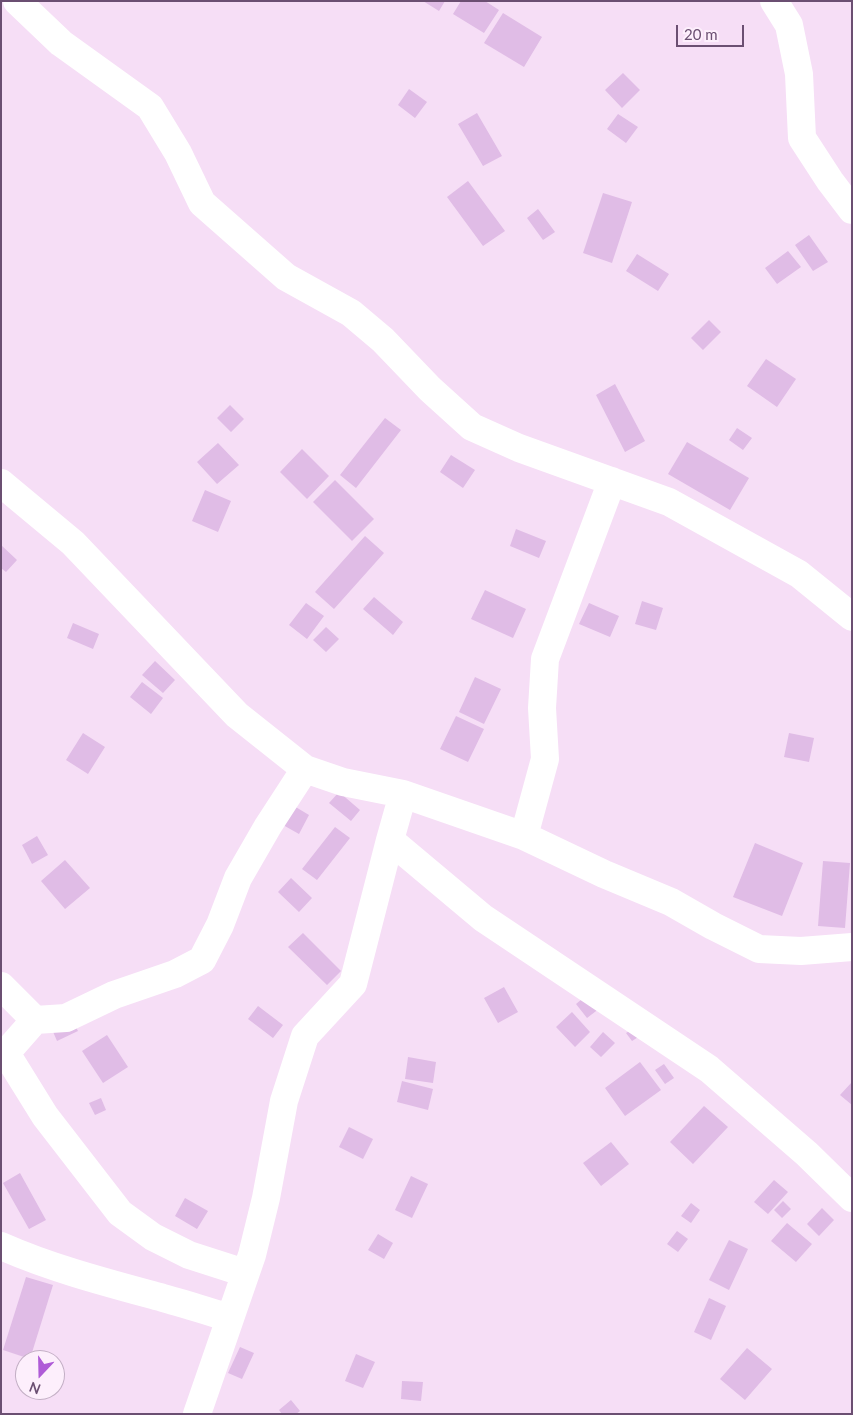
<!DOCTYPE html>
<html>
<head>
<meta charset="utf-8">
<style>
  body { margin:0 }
  #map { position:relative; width:853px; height:1415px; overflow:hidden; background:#fae9f9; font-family:Lato,sans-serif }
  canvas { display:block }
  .frame { position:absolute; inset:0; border:2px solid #6b4f72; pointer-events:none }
  .north { position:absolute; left:15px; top:1350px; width:50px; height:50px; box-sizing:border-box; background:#fdeffc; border:1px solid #c3afc5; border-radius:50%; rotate:201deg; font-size:14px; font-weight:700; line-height:20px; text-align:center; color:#6b4f72 }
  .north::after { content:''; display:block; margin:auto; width:18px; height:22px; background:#af5bd7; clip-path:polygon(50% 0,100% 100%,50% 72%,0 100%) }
  .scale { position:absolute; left:676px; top:25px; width:68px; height:22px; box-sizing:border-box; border:2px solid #6b4f72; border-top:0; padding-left:6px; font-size:15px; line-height:18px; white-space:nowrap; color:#6b4f72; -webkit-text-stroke:4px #fdeffc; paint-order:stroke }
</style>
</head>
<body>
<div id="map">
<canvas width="853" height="1415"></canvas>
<div class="frame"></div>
<div class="north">N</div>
<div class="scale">20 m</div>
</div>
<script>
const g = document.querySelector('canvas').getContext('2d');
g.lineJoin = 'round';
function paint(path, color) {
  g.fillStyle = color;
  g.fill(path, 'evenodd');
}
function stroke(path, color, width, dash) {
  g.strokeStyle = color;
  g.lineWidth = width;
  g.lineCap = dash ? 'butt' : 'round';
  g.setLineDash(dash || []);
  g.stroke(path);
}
paint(new Path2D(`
  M1,1H852V1414H1ZM25,1360H55V1390H25Z`), '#f6def6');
paint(new Path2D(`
  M423,1H445L439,11Z
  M461,1H485L499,10L484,33L453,14Z
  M503,13L542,37L524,67L484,43Z
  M623,73L640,90L622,108L605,90Z
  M409,89L427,102L415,118L398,105Z
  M477,113L502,156L483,166L458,124Z
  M618,114L638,127L626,143L607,129Z
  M468,181L505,231L483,246L447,197Z
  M603,193L632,202L612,263L583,253Z
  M538,209L555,232L543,240L527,218Z
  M809,235L828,262L813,271L795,245Z
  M788,251L801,267L777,284L765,268Z
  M637,254L669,274L658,291L626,271Z
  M709,320L721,332L703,350L691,338Z
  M766,359L796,379L777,407L747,386Z
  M615,384L645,441L625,452L596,395Z
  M230,405L244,419L231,432L217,418Z
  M385,418L401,430L356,488L340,475Z
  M737,428L752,438L743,450L729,440Z
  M687,442L749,478L730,510L668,474Z
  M218,443L239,465L217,484L197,462Z
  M302,449L329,476L307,499L280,472Z
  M451,455L475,470L463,488L440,472Z
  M335,480L374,519L352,541L313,502Z
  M205,490L231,501L218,532L192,521Z
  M516,529L546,541L539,558L510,546Z
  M365,536L384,553L334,609L315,592Z
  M1,545L17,560L6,572L1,568Z
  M485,590L526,609L513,638L471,619Z
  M374,597L403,622L393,635L363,609Z
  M642,601L663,608L656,630L635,624Z
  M306,603L324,616L307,639L289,625Z
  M589,603L619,616L610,637L579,624Z
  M73,623L99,634L93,649L67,638Z
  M326,627L339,639L326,652L313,640Z
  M155,661L175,680L163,693L142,675Z
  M475,677L501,689L484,724L459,712Z
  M142,682L163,698L151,714L130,697Z
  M456,716L484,729L468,762L440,749Z
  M83,733L105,747L88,774L66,760Z
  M789,733L814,738L809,762L784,757Z
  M339,792L360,810L351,821L329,803Z
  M294,806L309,815L299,834L283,825Z
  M335,827L350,838L317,880L302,869Z
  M37,836L48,855L32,864L22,845Z
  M755,843L803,863L782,916L733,897Z
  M65,860L90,888L65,909L41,881Z
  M823,861L850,863L845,928L818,926Z
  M291,878L312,898L299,912L278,892Z
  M303,933L341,971L327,985L288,947Z
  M504,987L518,1012L498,1023L484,998Z
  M588,994L600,1008L587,1018L576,1004Z
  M258,1006L283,1025L273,1038L248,1019Z
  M572,1012L590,1032L575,1047L556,1027Z
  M71,1018L78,1031L57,1041L51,1027Z
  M638,1026L643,1034L632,1041L626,1033Z
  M603,1032L615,1043L601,1057L590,1047Z
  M107,1035L128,1067L103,1083L82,1051Z
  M408,1057L436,1062L433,1083L405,1079Z
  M640,1062L661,1090L625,1116L605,1088Z
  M664,1064L674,1078L665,1084L655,1070Z
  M402,1081L433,1089L428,1110L397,1102Z
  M852,1082V1105L840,1095Z
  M101,1098L106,1110L95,1115L89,1103Z
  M704,1106L728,1127L693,1164L670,1142Z
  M349,1127L373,1139L363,1159L339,1147Z
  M611,1142L629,1164L601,1186L583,1163Z
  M20,1173L46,1220L29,1229L3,1183Z
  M411,1176L428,1184L412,1218L395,1210Z
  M774,1180L788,1192L768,1214L754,1202Z
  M185,1198L208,1211L197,1229L175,1216Z
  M783,1201L791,1209L782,1218L774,1210Z
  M691,1203L700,1210L691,1223L681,1216Z
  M822,1208L834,1220L819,1236L807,1224Z
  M787,1223L812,1244L796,1262L771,1241Z
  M677,1231L688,1239L678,1252L667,1244Z
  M378,1234L393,1243L384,1259L368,1250Z
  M729,1240L748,1249L729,1290L709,1280Z
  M26,1277L53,1285L30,1359L3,1350Z
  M709,1298L726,1306L711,1340L694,1332Z
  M240,1347L254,1353L242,1379L228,1373Z
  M747,1348L772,1369L745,1400L720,1379Z
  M356,1354L375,1362L363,1388L345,1381Z
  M402,1381L423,1382L421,1401L401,1399Z
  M291,1400L300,1411L296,1414H282L279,1410Z`), '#e0bce6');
stroke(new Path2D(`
  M17,1L61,43L150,107L178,153L202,203L286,277L351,313L383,340L430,389L472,427L519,448L669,502L799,574L852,617
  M774,1L789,25L799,74L802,138L830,181L852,210
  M1,483L73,543L237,715L305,769L343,782L403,794L524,836L604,874L671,902L713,926L759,949L801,951L852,947
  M403,794L390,840L483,918L709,1069L807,1154L852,1198
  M524,836L545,759L542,708L545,659L612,481
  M1,986L35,1020
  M6,1053L45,1116L120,1213L153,1237L189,1255L245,1273
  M1,1056L6,1053L35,1020L66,1018L114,995L175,974L202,960L220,925L238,878L268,826L305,769
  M1,1246C53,1269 108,1283 163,1298C185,1304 207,1311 230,1318
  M197,1414L252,1255L266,1198L284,1101L305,1036L353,984L390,840`), '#fff', 28);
</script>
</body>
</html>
